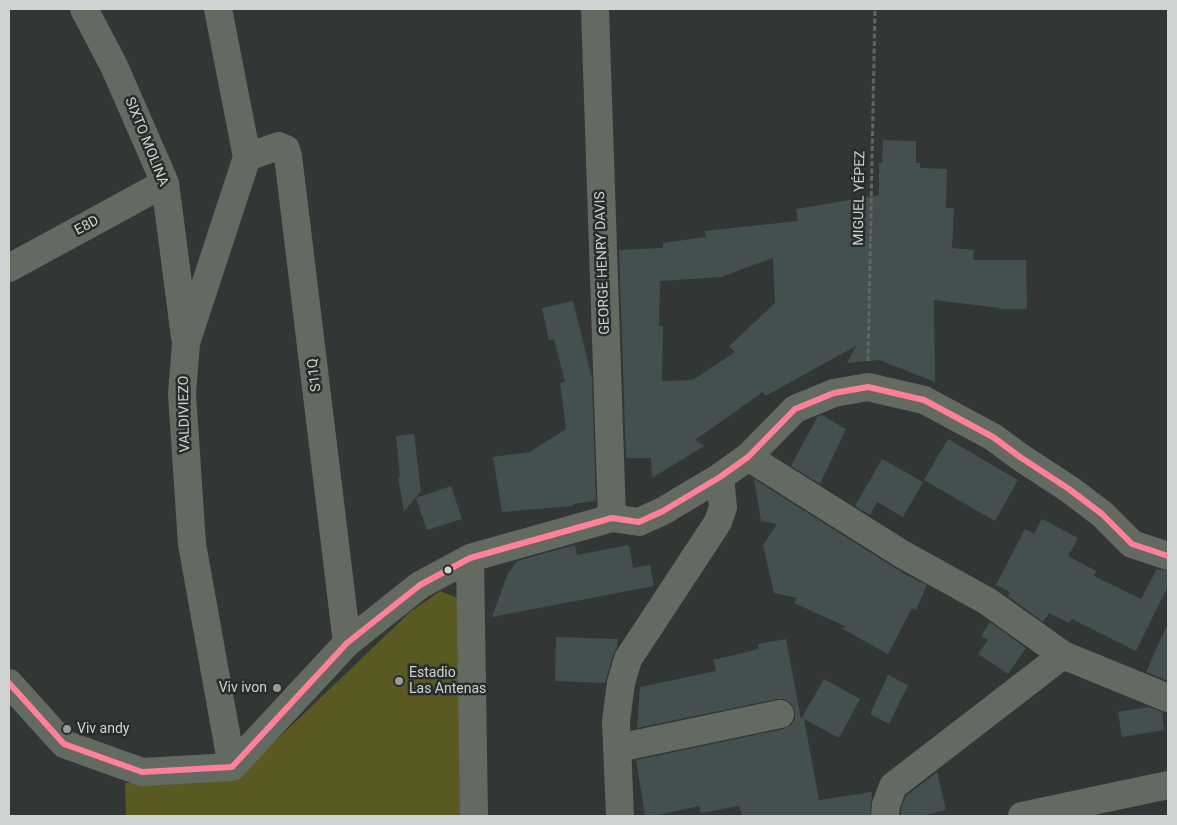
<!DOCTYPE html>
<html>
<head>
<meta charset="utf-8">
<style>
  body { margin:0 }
  #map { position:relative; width:1177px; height:825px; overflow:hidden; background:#323634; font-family:Roboto,sans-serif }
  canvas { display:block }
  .frame { position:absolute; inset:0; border:10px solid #cfd3d1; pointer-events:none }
</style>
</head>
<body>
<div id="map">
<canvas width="1177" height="825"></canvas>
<div class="frame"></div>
</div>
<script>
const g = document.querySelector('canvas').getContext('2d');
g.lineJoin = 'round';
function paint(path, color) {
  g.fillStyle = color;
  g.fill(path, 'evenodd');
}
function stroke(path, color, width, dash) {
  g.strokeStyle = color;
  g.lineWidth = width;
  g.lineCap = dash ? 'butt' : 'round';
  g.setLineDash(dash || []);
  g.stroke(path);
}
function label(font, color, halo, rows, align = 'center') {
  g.font = font + ' Roboto,sans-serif';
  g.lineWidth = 5;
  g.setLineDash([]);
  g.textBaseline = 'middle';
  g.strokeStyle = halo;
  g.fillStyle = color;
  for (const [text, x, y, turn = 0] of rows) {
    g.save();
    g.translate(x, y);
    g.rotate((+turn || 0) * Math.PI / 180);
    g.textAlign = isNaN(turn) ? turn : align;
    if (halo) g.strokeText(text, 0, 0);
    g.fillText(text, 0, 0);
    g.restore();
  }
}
paint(new Path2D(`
  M440,591L458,598L461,816H126L125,783H169L267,749L410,612Z`), '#595921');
paint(new Path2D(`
  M883,140L916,141V163H920V168L947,169L946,208H954L952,248L974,250L973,260H1026L1027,309H1000V308L934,300L935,382L879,360L847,363L856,346L765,396L763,392L695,440L704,446L652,478L651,458H626L619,250L663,248V243L706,237L705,231L798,221L796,209L879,195V163H882ZM773,258L775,303L729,346L735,352L693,380L662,381L663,326H659L660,281L721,277Z
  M573,301L592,378L596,501L573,504V506L502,512L493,457L530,452L566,429L560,383L565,382L554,339L549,340L542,308Z
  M822,415L846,429L820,484L791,466L818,416Z
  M414,434L421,491L404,512L398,477H400L396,436Z
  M948,439L1018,480L995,521L924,480Z
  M882,459L923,482L903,517L877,502L870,515L855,506Z
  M754,479L906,575L927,585L916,610L912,608L888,654L841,628L847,627L794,603L797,598L774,593L763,545L777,524L761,521Z
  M451,486L462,519L427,530L416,498Z
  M1042,519L1078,538L1068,556L1096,571L1094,576L1141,599L1157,569L1168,571V586L1136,651L1072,619L1069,623L1049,613L1043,622L1008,596L1010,592L996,585L1025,529L1034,534Z
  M575,545L577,555L629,545L633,568L650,565L654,586L492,617L508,573L517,561Z
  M990,622L1026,648L1008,674L978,654L988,640L981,636Z
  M1168,623V681L1146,672Z
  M556,637L618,639L617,647L613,655L605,683L555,681Z
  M786,639L801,719L824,679L860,699L839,738L804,719L819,800L872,792L870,816H742L739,806L701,813L699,806L653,816H645L636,760L783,729L791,725L795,719V711L791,703L784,699H777L637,728L640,687L716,671L713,660L759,649L758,644Z
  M888,675L908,685L889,724L870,714Z
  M1149,707L1162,712L1164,730L1122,737L1118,712Z
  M937,772L946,810L922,816H901V808L906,796Z`), '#44504f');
stroke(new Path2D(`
  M868,361L875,9`), '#626662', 3, [5, 2.5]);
stroke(new Path2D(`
  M84,9L114,66L165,183L185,337
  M218,9L247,157L186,343L182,394L192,544L232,767
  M595,9L612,518
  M247,157L279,146L286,149L288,156L347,643
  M9,268L165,183
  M748,457L902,554L987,601L1063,655L1168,698
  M470,558L474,816
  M9,683L64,744L142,772L232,767L347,643L420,585L470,558L612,518L639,522L663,511L720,477L748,457L795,409L834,393L868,387L924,400L993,437L1020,457L1069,489L1102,514L1132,544L1168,556
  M618,748L780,714
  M620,816L616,721L621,683L628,659L718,522L723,507L720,477
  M885,816L886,805L893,786L1063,655
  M1022,816L1168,785`), '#636a61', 28);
stroke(new Path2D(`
  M9,683L64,744L142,772L232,767L347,643L420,585L470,558L612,518L639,522L663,511L720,477L748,457L795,409L834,393L868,387L924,400L993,437L1020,457L1069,489L1102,514L1132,544L1168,556`), '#ff8098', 6);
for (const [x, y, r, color] of [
  [448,570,4.5,"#cfd3d1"],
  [399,681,5,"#989c9a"],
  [277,688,5,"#989c9a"],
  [67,729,5,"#989c9a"]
]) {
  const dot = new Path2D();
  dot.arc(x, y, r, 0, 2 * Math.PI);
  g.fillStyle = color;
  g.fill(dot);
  stroke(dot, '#272d2b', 2);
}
label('14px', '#cfd3d1', '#272d2b', [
  ["SIXTO MOLINA",146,142,68],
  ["MIGUEL YÉPEZ",860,198,-89],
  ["E8D",87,226,-28],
  ["GEORGE HENRY DAVIS",603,263,-92],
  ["S11Q",315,375,-97],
  ["VALDIVIEZO",185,414,-91]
]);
label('14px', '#cfd3d1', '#272d2b', [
  ["Estadio",409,673],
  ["Las Antenas",409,689],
  ["Viv ivon",267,688,"right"],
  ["Viv andy",77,729]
], 'left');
</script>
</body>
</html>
